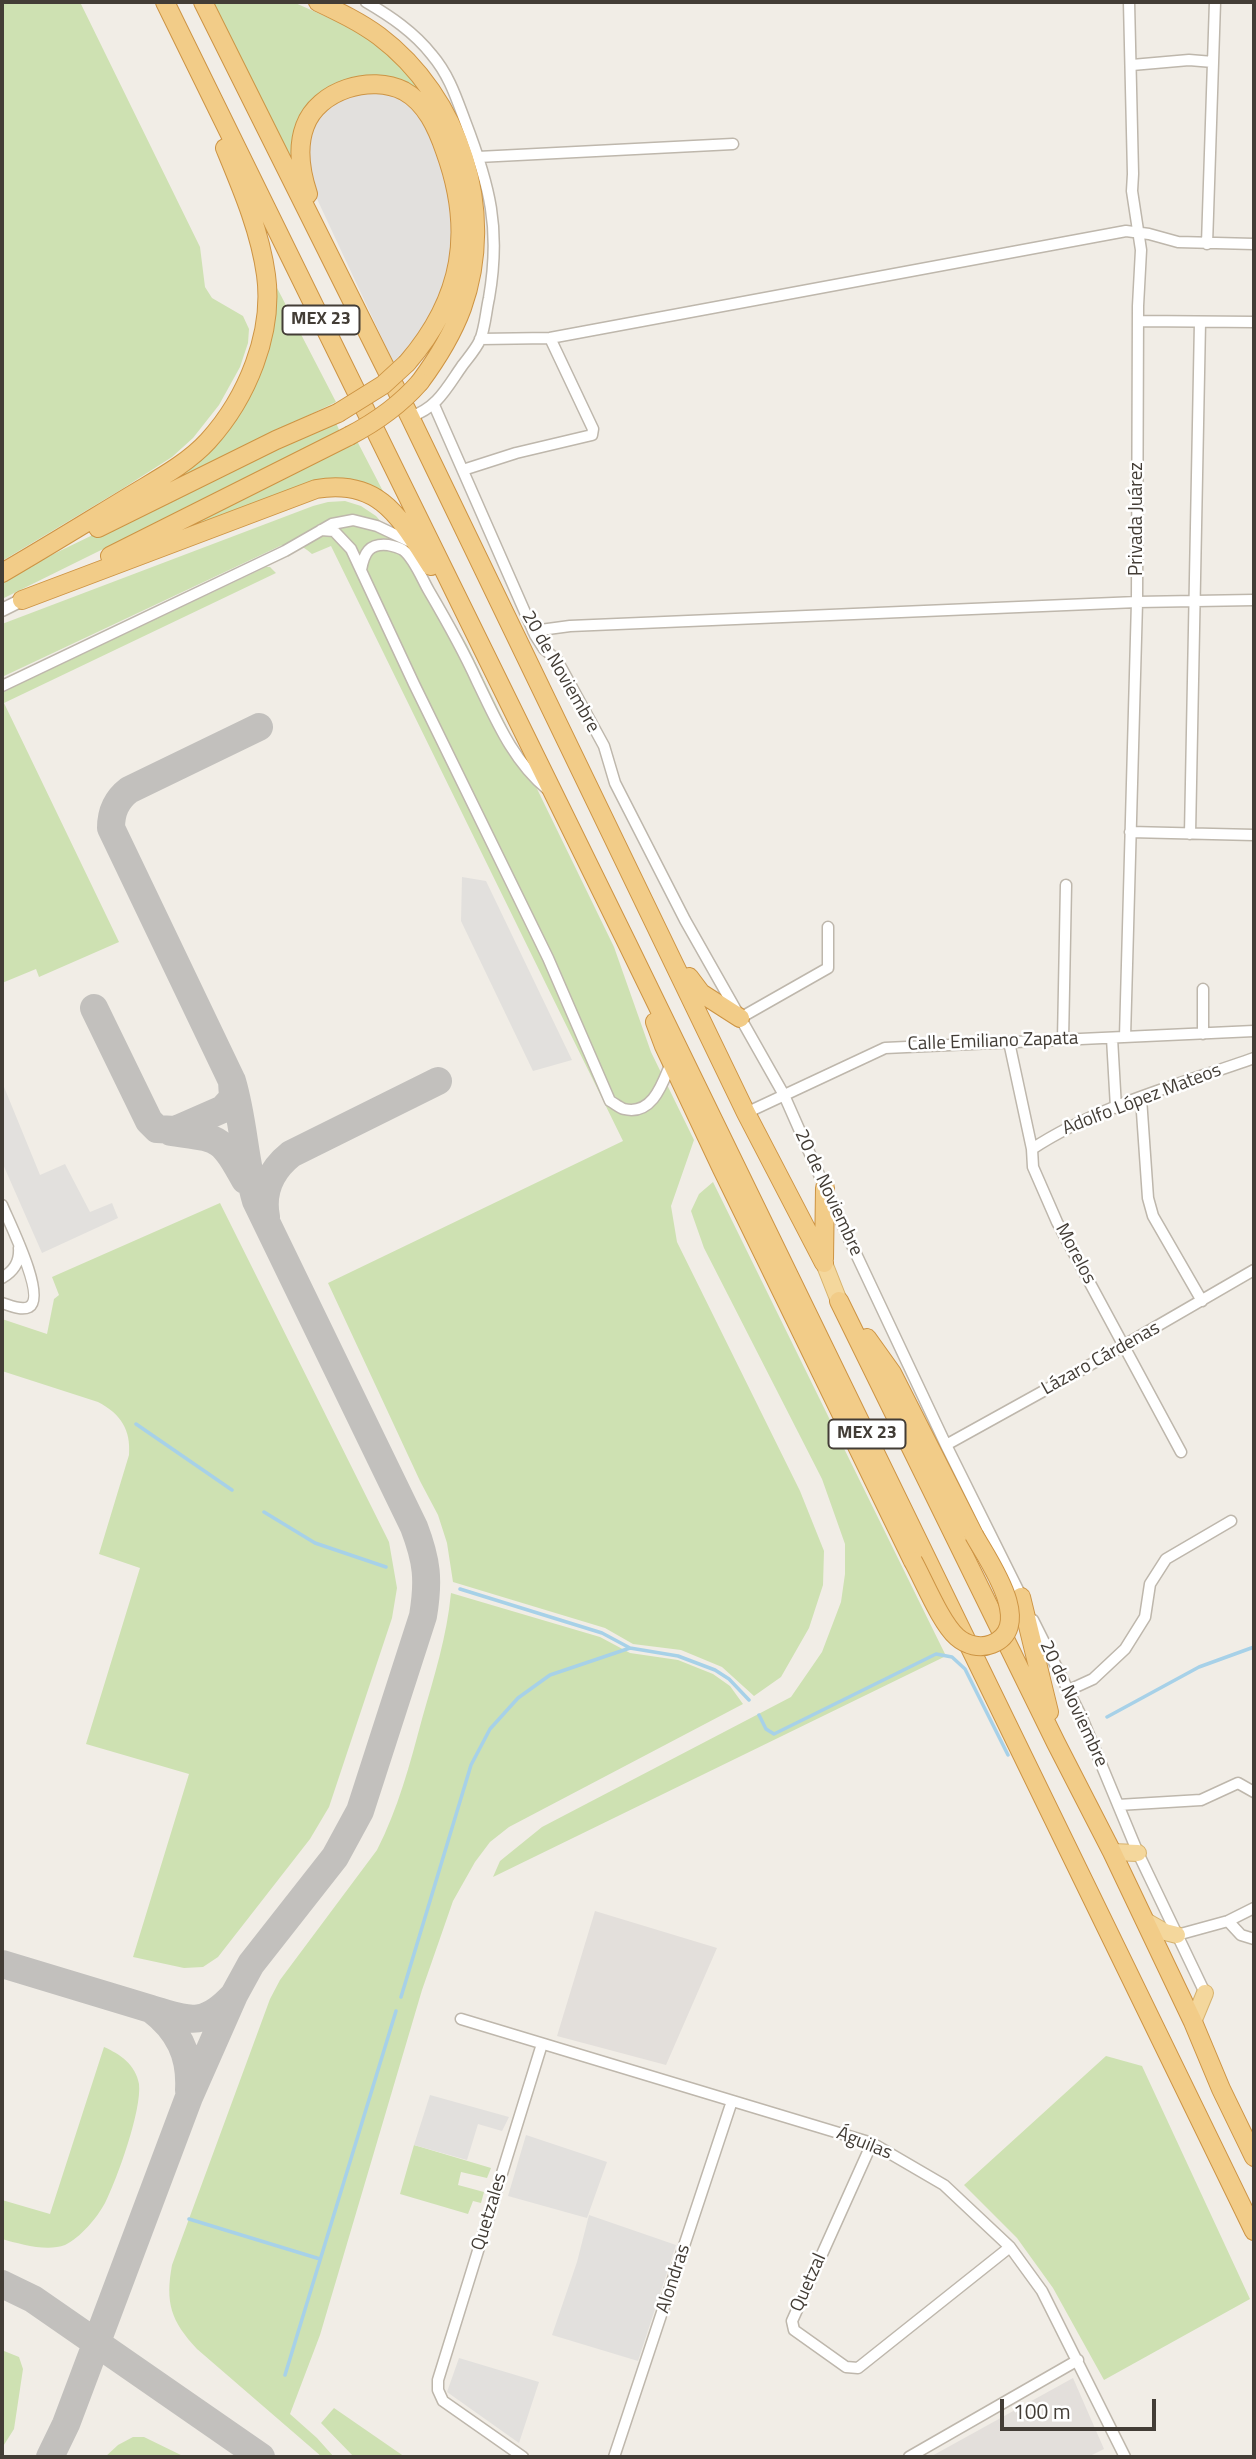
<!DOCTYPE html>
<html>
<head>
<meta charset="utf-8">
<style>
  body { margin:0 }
  #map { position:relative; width:1256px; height:2459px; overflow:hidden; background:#f1ede6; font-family:"Titillium Web",sans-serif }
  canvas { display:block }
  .frame { position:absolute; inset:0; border:4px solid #433d36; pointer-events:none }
  .scale { position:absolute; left:1000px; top:2399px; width:156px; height:32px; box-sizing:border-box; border:4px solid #433d36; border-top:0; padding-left:9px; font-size:21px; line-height:24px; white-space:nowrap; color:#433d36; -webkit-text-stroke:5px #fff; paint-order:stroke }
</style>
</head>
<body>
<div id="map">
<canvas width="1256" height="2459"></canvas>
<div class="frame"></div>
<div class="scale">100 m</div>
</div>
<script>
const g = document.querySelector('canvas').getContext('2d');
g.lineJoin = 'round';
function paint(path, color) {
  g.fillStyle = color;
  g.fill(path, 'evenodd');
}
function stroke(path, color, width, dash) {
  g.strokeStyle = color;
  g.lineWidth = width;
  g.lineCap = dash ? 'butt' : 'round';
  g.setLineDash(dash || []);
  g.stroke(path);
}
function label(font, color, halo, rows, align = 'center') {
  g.font = font + ' "Titillium Web",sans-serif';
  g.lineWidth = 5;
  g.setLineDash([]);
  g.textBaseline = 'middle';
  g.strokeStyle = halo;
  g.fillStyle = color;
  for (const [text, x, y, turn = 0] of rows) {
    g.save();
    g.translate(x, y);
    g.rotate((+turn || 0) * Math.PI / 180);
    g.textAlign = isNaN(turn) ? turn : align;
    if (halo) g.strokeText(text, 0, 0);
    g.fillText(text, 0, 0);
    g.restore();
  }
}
paint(new Path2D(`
  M595,1911L717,1948L666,2065L557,2036Z
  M1073,2378L1104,2449L1088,2457H930Z`), '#e3dfdb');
paint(new Path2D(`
  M2,2H80L200,247L205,287L212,298L243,316L249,329L248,343L240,367L219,405L193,438L172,457L122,489L2,561Z
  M212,2H293L336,21L367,38L394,60L421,88L296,127L290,158Z
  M275,284L336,402L142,496L245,398L266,357L272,336Z
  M334,418L340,432L2,599V579Z
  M356,439L386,497L354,481L110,559Z
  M345,501L361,506L376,516L425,573L467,645L614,947L651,1052L694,1140L671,1206L677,1242L800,1491L824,1551L823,1585L809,1628L781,1677L754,1696L722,1667L681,1650L633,1644L605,1628L453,1582L447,1543L438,1515L420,1481L328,1283L623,1141L331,546L312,554C302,545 293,542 280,546L2,677V624L313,506L328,502Z
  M266,567H270L276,573L4,703L119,942L39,977L36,969L2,983V692Z
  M713,1182L946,1656L493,1877L500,1861L542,1827L791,1697L822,1652L841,1602L845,1574V1544L822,1479L704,1248L691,1211L699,1194Z
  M220,1203L389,1542L397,1588L392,1618L329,1807L310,1839L218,1957L203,1967L184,1968L133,1957L189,1774L86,1744L140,1568L99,1554L129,1455C131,1430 121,1414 98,1402L2,1371V1319L47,1334L54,1299L59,1295L52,1277Z
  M451,1593L600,1637L630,1653L678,1660L713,1674L730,1686L743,1704L509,1827L490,1842L475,1862L453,1901L422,1990L320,2335L290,2414L317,2438L334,2457H322L197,2349C171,2321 165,2303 172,2265L270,1999L280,1980L377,1850C398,1809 410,1764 422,1719C434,1677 447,1636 451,1593Z
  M104,2047C120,2054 136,2065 139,2084C142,2110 117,2179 105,2203C97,2218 80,2238 65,2245C47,2252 20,2244 2,2239V2200L50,2214Z
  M1106,2056L1142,2066L1250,2299L1104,2380L1053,2288L1017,2238L964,2185Z
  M414,2145L491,2168L487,2178L461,2172L458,2185L484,2192L481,2203L473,2201L468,2214L400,2194Z
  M4,2351L19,2357L23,2369L14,2429L2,2448V2352Z
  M334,2408L405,2457H354L321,2423Z
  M133,2437H144L185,2457H105L118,2445Z`), '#cee1b2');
paint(new Path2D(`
  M373,89L412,102L442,156L456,224L448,278L435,308L416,340L394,364L318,201L309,174L307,143L314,120L328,103Z
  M462,877L486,881L572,1060L533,1071L461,921Z
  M2,1082L40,1175L65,1164L90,1212L112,1203L118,1218L42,1253L2,1162Z
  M430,2095L509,2117L502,2131L478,2124L467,2160L414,2145Z
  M526,2135L607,2162L587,2218L508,2196Z
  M589,2215L676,2245L638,2361L552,2335L577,2262Z
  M459,2358L539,2382L519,2443L447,2392Z`), '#e2e0dd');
stroke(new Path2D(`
  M136,1424L232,1490
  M264,1512L315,1543L386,1567
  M460,1589L602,1633L630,1648L678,1656L715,1670L729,1679L749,1700
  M759,1715L766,1729L774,1734L936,1654L952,1657L965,1669L1008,1755
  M1107,1717L1199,1667L1254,1647
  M401,1997L471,1765L490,1729L518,1698L550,1675L630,1648
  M189,2219L320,2259
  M285,2375L396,2011`), '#a7d1e8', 3.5);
stroke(new Path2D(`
  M94,1008L149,1121L157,1129L175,1130L223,1109L233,1098L232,1081
  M171,1132C220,1139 220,1135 245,1180
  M266,1217C261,1191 271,1170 291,1154L438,1081
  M2,1964L151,2009
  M189,2090C191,2056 179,2030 151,2009C189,2020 203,2028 233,1996
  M2,2284L33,2299L261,2457
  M50,2457L66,2424L189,2097L234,1995L251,1964L335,1857L360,1811L423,1616C429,1580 427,1561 414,1527L256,1201C244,1161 244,1121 232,1081L111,828C111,812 116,800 129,790L259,727`), '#c2c0bd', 28);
const minor = new Path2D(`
  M366,2C390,16 414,32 432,55C449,75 456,97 465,121C490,186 501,229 489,298C486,311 485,328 480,340C476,349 468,358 462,366C446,389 437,408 410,417
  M1132,65L1189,60L1213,62
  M478,157L733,144
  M1207,244L1215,2
  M1138,321L1254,322
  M480,339L550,338L1126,231L1149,234L1178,242L1254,244
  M434,405L535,635L544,649L557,660L604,746L615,783L685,920L784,1095L825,1188L946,1445L1024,1602
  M463,470L516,453L592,435L593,429L550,338
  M321,530L334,531L351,549L414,684L548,958L610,1101C614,1103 620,1108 624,1109C653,1116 663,1082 671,1063
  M361,570C364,553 369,543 388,545C393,546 398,547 403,550C414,558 422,579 429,591C446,620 463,650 477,681C496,720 513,761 547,789
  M533,631L570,626L1137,602L1254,600
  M2,686L285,551L332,524L353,520L377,526L415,544
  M1130,832L1254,835
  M1190,834L1200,322
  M740,1018L828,968V927
  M1203,1034V989
  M1125,1037L1137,602L1138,306L1141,250L1132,191L1133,174L1129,2
  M1112,1038L1116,1108
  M1063,1040L1066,885
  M1009,1042L1032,1149L1033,1167L1057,1222L1181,1452
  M1141,1098L1148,1198L1153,1216L1202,1301
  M746,1113L885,1048L1254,1031
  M1032,1149C1097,1106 1181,1084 1254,1058
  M2,1205C8,1220 47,1297 29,1307C21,1311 9,1305 2,1303
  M2,1278C14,1271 20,1262 19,1248
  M946,1445L1076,1373L1254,1270
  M1033,1620L1082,1718L1138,1853L1205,1993
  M1069,1690L1093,1679L1125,1649L1145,1617L1150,1584L1166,1559L1231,1521
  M1118,1805L1201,1800L1238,1783L1254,1792
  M1228,1921L1241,1935L1254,1939
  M1177,1935L1228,1921L1254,1908
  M461,2019L872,2143L944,2185L1010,2247L1042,2291L1125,2457
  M872,2143L792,2321L794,2330L846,2367L858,2368L1010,2247
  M523,2457L443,2401L438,2390V2380L542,2044
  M614,2457L732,2101
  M909,2457L1078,2360`);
const tertiary = new Path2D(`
  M2,610L22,600`);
const primary = new Path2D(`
  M824,1263L839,1301
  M1112,1852L1138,1853
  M1144,1920L1165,1932L1177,1935
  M1193,2022L1205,1993`);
const trunk = new Path2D(`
  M165,2L627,943L1254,2231
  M203,2L410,417L746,1113L824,1263
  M318,2C339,12 360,22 379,36C460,97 497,211 462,308C452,335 437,359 420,382
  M308,194C301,173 297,147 305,126C318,90 371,74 404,91C426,103 437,128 445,151C474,231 463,298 407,363
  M98,528L276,440L338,413
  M110,556L349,436
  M2,573C45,548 87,522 130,496C156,480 187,464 208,441C247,398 274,333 266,275C260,231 242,189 225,148
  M22,600L316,489C380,478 400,518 431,566
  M689,977L701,993L740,1018
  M655,1022L664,1046L721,1167L913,1561
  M824,1259L825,1188
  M839,1301L1056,1743L1112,1852L1193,2022L1221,2089L1254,2157
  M867,1338L892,1373L974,1535
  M1021,1597L1049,1712`);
stroke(minor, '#beb7ac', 13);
stroke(tertiary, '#beb7ac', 15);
stroke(primary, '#d7b36e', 18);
stroke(trunk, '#cd9444', 20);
stroke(minor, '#fff', 10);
stroke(tertiary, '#fff', 12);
stroke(primary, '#f4d79c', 16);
stroke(trunk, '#f2cc88', 18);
const trunkBridge = new Path2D(`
  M338,413L383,385L407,363
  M349,436C376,422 400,405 420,382
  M913,1561C924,1581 941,1623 957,1637C966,1645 980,1649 992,1644C1036,1626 987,1559 974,1535`);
stroke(trunkBridge, '#cd9444', 20, []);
stroke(trunkBridge, '#f2cc88', 18);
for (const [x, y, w] of [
  [321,320,77],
  [867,1434,77]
]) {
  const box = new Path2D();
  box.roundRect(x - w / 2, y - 14.5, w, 29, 5);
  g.fillStyle = '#fff';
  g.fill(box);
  stroke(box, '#433d36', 2);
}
label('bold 18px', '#433d36', null, [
  ["MEX 23",321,320],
  ["MEX 23",867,1434]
]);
label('19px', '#433d36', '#fff', [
  ["Privada Juárez",1137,519,-90],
  ["20 de Noviembre",560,672,60],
  ["Calle Emiliano Zapata",993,1042,-2],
  ["Adolfo López Mateos",1142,1100,-21],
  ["20 de Noviembre",828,1193,65],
  ["Morelos",1075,1254,62],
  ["Lázaro Cárdenas",1101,1359,-29],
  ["20 de Noviembre",1073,1704,65],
  ["Águilas",864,2144,22],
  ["Quetzales",490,2212,-73],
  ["Alondras",674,2279,-72],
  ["Quetzal",809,2283,-66]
]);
</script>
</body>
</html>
